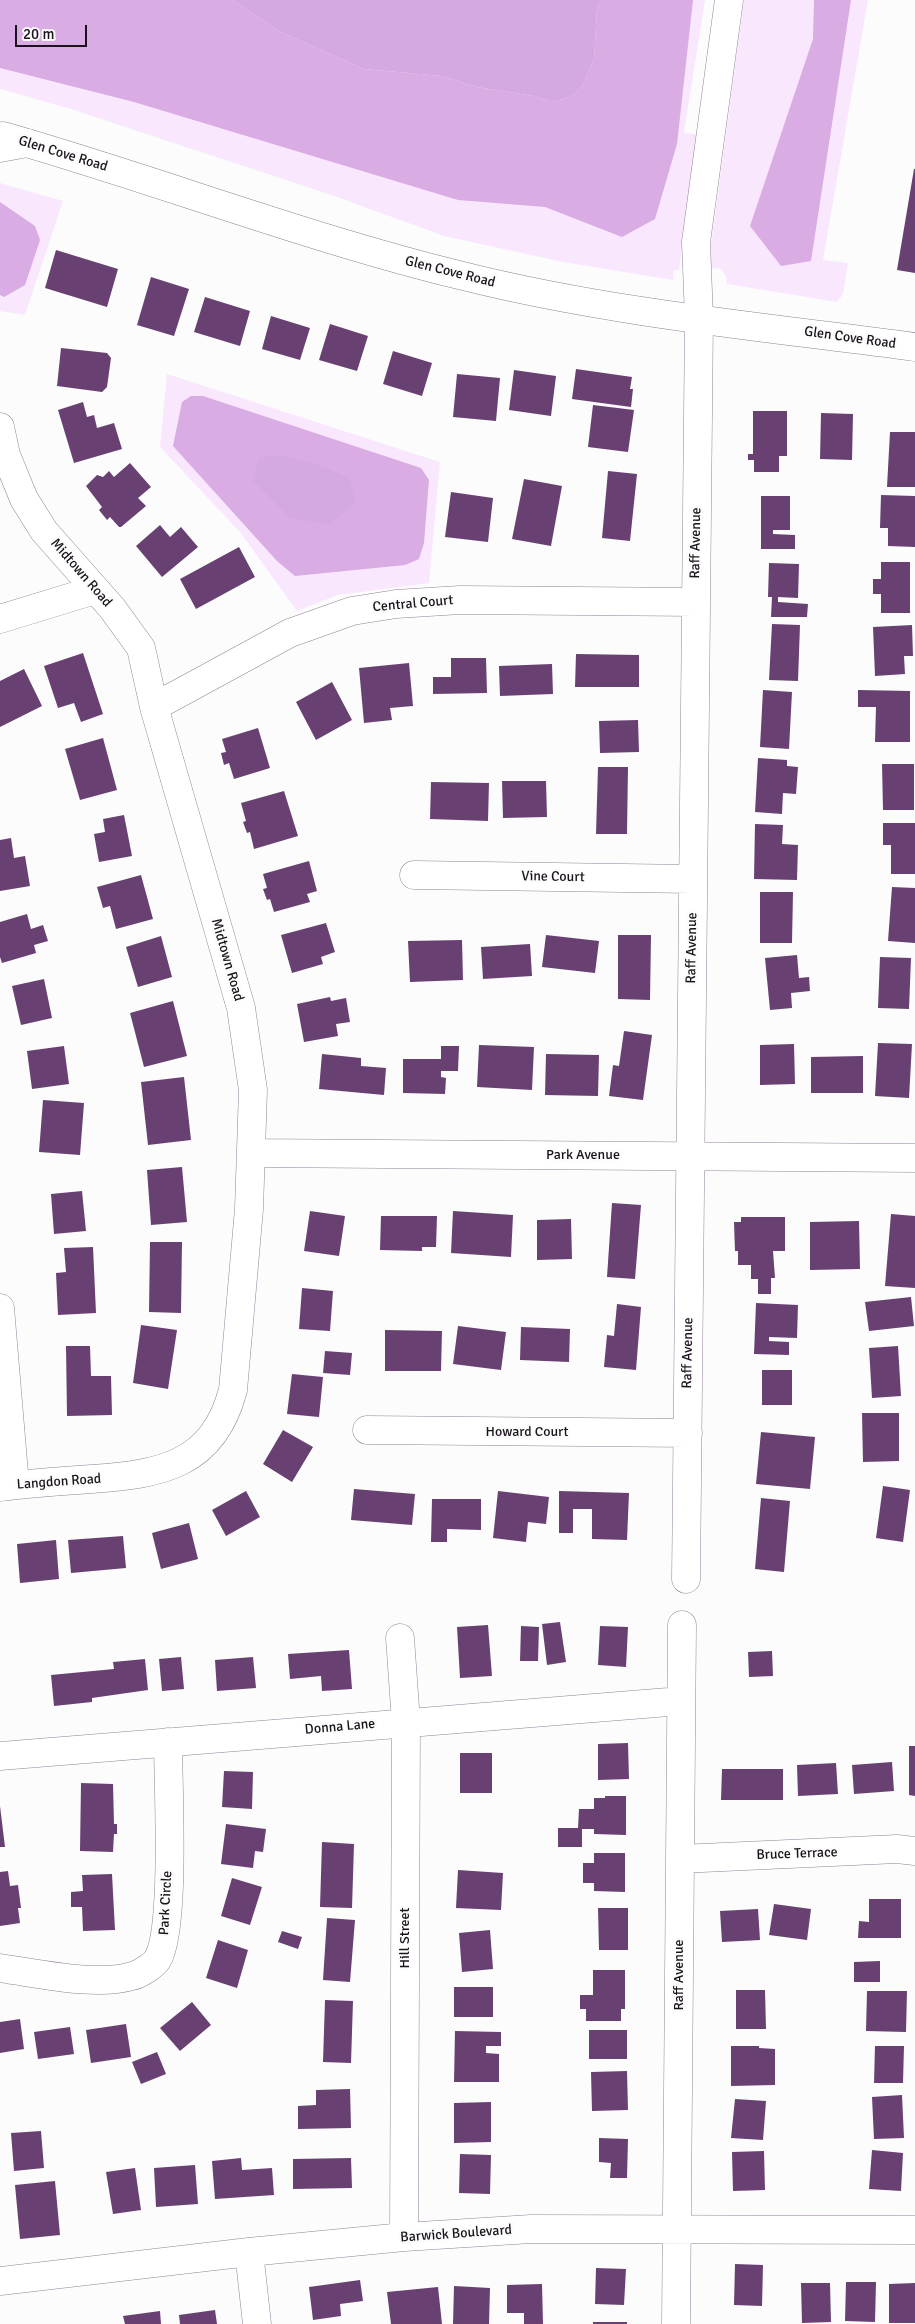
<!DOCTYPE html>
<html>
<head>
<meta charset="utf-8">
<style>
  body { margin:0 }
  #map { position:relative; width:915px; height:2324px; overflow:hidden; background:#fcfcfc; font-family:Signika,sans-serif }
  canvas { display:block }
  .scale { position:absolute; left:15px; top:25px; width:72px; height:22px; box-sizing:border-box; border:2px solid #1a131c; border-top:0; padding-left:6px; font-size:15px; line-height:18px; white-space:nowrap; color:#1a131c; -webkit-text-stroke:4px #fcfcfc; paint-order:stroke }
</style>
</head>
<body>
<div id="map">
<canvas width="915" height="2324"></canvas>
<div class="scale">20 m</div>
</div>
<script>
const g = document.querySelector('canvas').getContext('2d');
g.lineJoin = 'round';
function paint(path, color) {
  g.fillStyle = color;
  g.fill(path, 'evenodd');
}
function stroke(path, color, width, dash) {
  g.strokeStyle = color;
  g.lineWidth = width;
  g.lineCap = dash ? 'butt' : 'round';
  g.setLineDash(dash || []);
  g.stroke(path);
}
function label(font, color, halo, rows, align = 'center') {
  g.font = font + ' Signika,sans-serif';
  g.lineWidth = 5;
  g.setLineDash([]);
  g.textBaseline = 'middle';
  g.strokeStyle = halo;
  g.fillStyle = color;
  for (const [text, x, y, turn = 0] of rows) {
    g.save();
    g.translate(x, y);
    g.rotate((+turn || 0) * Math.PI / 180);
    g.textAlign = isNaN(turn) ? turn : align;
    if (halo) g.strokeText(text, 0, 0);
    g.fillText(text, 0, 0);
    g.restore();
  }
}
paint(new Path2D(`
  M0,0H705L684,133L697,134L679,270H674L673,280L563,262L444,236L337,197L71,109L0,89Z
  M744,0H868L823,260L848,263L843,294L837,302L727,284L726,276L720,268L713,269L709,260Z
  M0,183L63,201L25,315L0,311Z
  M167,374L440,462L429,583L338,595L297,611L240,532L160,447Z`), '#f9e7fe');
paint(new Path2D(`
  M0,0H233L281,32L364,69L442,76L477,87L534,96L554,102L574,95L582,86L594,59L597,9L601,0H693L677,144L655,219L622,237L545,207L458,200L134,102L0,68Z
  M814,0H851L811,261L781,266L750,226L813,39Z
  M0,202L35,226L40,240L25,285L4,297L0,295Z
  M191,396H203L421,468L429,480L424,543L419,559L405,565L295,576L277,561L173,446L182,402Z`), '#d9ace4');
paint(new Path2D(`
  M233,0H601L597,9L594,59L582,86L574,95L554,102L534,96L477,87L442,76L364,69L281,32Z
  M268,455C298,457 323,466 350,478L355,503L329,525L289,517L253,481L259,459Z`), '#d4a8e0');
paint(new Path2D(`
  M914,169H915V273L897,270Z
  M56,250L118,269L107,307L45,288Z
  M151,277L189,289L174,336L137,325Z
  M205,297L250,311L240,346L194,332Z
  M271,316L310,328L300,360L262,349Z
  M330,324L368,336L357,371L319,360Z
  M61,348L107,353L111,358L107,387L102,392L57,386Z
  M393,351L432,363L422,396L383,384Z
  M576,369L632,377L630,389H633L631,407L572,399Z
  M514,370L556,376L551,416L509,410Z
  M457,374L500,378L496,421L453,417Z
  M83,402L87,417L94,415L97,428L114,423L122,449L74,463L58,410Z
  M593,405L634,410L628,452L588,447Z
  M753,411H787V456H779V472H754V460H748V454H753Z
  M821,413L853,414L852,460L820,459Z
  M890,432H915V487H887Z
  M130,463L151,487L138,498L146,506L121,527H119L110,517L107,520L99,510L102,507L86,486L97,475L103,477L109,471L114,477Z
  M608,471L637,474L630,541L602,538Z
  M524,479L562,486L551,546L512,539Z
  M451,492L493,498L488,542L445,537Z
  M881,495L915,496V547L888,546V528H880Z
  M761,496H790V530H773V534L795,535V549H761Z
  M160,525L170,537L181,527L198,547L162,577L136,546Z
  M239,547L255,577L196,609L180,579Z
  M881,562H910V613H881V594H873V579H881Z
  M769,563L799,564L798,598L778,597V602L808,604L807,617H771L772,597H768Z
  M772,624L800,625L798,681L769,680Z
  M912,625L913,656H904L905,674L875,676L873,627Z
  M83,653L103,714L81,722L74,703L58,708L44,666Z
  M576,654L639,655V687H575Z
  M451,658H486L487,693L433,694V677H451Z
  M409,663L413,706L390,708L392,720L364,723L359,668Z
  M552,664L553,694L500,696L499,666Z
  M24,669L42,706L0,727V681Z
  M332,682L352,720L316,740L296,702Z
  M763,690L792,692L789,749L760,747Z
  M858,690L910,691V742H875L876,707H858Z
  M638,720L639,752L600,753L599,721Z
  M258,728L270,768L234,779L229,763L224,765L221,753L226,752L222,739Z
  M103,738L117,790L80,800L65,749Z
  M758,758L787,760V766L798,767L796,794L783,793L782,814L755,812Z
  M882,764H914V810H883Z
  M598,767H628L627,834H596Z
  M502,781H546L547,817L503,818Z
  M431,782L489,783L488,821L430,819Z
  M284,791L298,836L254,849L250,832L247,833L243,822L246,821L241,803Z
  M124,815L132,856L99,862L94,834L105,832L103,819Z
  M883,823H915V874H891V845H883Z
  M755,824L783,825L782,844L798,845L797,880L754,879Z
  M11,838L14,858L25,856L30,886L0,891V840Z
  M309,861L317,891L307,894L310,902L274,912L270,899L267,900L263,889L267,888L263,874Z
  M141,875L153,919L116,929L110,906L103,908L97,887Z
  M892,887L915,888V943L888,941Z
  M760,892H793L792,943H760Z
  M27,914L31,929L43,925L48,941L34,945L36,953L2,963L0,957V922Z
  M326,923L335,952L321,957L323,964L292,973L281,935Z
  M546,935L599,941L595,973L542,967Z
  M618,935H651L650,1000L618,999Z
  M161,936L172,977L138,987L126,947Z
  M462,940L463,980L410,982L408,941Z
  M530,944L532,976L483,979L481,947Z
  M797,955L799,978L809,977L810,991L791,993L792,1008L770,1010L765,958Z
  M880,957L911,958L909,1009L878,1008Z
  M44,979L52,1018L21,1025L12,986Z
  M330,997L331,1001L346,998L350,1022L336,1024L338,1036L304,1042L297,1004Z
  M173,1001L187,1056L144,1067L130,1013Z
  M624,1031L652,1035L643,1100L609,1096L613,1065L619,1066Z
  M878,1043L912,1044L909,1098L875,1096Z
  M794,1044L795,1084L760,1085V1045Z
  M479,1045L534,1047L532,1090L477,1087Z
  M64,1046L69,1084L32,1089L27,1051Z
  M441,1046H459L458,1071H441V1077L446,1078L445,1094L403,1093V1059H441Z
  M322,1054L361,1058V1066L386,1068L384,1095L319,1089Z
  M546,1054L599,1055L598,1096L545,1095Z
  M863,1056V1093H811V1057Z
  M184,1077L191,1140L148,1145L141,1082Z
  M43,1100L84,1103L80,1155L39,1152Z
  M182,1167L187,1222L151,1225L147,1170Z
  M82,1191L86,1231L54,1234L51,1194Z
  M612,1203L641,1205L635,1279L607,1277Z
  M310,1211L345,1216L339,1256L304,1251Z
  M453,1211L513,1215L511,1257L451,1253Z
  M891,1214L915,1216V1288L885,1286Z
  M381,1216H437L436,1247H422V1251L380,1250Z
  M741,1217H785V1251H773L775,1278H771V1294H758V1279H751V1265H738V1251H735L734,1222H741Z
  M571,1219L572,1259L537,1260V1220Z
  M859,1221L860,1269L810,1270V1222Z
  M150,1242H182L181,1313L149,1312Z
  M93,1247L96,1313L58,1315L56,1273L66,1272L64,1248Z
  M302,1288L333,1291L330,1331L299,1329Z
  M911,1297L914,1326L869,1331L865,1302Z
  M756,1303L798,1305L797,1338L769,1337V1341L789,1342V1355L754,1354Z
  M617,1304L641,1307L636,1370L604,1367L607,1335L614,1336Z
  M141,1325L177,1330L168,1389L133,1383Z
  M458,1326L506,1332L501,1370L453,1364Z
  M521,1327L570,1329L569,1362L520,1360Z
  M385,1330L442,1331L441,1371H385Z
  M66,1346H90L91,1376H111L112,1415L67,1416Z
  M898,1346L901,1396L872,1398L869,1348Z
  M325,1351L352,1353L350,1375L323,1373Z
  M762,1370H792V1405H762Z
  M292,1374L323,1377L319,1417L287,1414Z
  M862,1413H899V1461L863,1462Z
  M283,1430L313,1447L292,1482L263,1464Z
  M761,1432L815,1437L810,1489L756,1484Z
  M883,1486L910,1490L903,1542L876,1538Z
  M354,1489L415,1494L412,1525L351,1520Z
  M246,1491L260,1517L226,1536L212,1510Z
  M498,1491L549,1497L546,1524L528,1522L526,1542L493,1538Z
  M559,1491L629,1493L627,1540L592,1539V1509H573V1533H559Z
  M761,1498L790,1501L784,1572L755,1569Z
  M432,1499H481V1530L447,1529V1542H431Z
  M189,1523L198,1559L161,1569L152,1533Z
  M123,1536L126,1568L71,1573L68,1540Z
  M56,1540L59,1579L20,1583L17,1544Z
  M560,1622L566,1662L547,1665L542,1624Z
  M488,1625L492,1676L460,1678L457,1627Z
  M521,1626L539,1627L538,1661H520Z
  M600,1626L628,1627L626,1667L598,1665Z
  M349,1650L352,1689L322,1691L321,1676L290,1679L288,1654Z
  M772,1651L773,1676L749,1677L748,1652Z
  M181,1657L184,1689L162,1691L159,1659Z
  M253,1657L256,1688L217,1691L215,1660Z
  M145,1659L148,1690L92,1698V1702L54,1706L51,1675L114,1669L113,1662Z
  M628,1743L629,1779L598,1780V1744Z
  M909,1746H915V1796L909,1795Z
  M460,1753H492V1793H460Z
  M892,1762L894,1791L854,1794L852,1765Z
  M836,1763L838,1794L798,1796L797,1765Z
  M722,1769H783V1800H721Z
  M224,1771L253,1772L252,1809L222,1807Z
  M81,1783L113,1784L114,1824H117V1834H114L113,1852L80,1851Z
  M605,1796H626V1835L594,1834V1829H582V1847H558V1828H578L579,1809H594V1798H605Z
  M0,1806L5,1847H0Z
  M226,1824L266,1829L263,1852L255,1851L253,1868L221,1864Z
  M322,1842L354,1844L352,1908L320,1907Z
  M594,1853H625V1892L594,1891V1883H583V1863H594Z
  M458,1870L503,1873L501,1910L456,1908Z
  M8,1871L10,1886L18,1885L21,1908H18L20,1923L0,1926V1872Z
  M112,1874L115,1930L83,1931L82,1907H71V1892L83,1891L82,1875Z
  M232,1878L262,1887L250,1925L221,1916Z
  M869,1899H901V1938H858L859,1921L869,1922Z
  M774,1904L811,1909L807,1940L769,1935Z
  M598,1908H628V1950H599Z
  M758,1909L760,1940L722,1942L720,1911Z
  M327,1918L355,1920L350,1982L323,1980Z
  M490,1930L493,1969L462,1972L459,1933Z
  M282,1931L302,1937L298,1949L278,1942Z
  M218,1940L248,1950L237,1988L206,1978Z
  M880,1961V1982H854V1962Z
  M593,1970H625V2009H621V2021H586V2009H580V1995H593Z
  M454,1987H493V2017H454Z
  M736,1990H765L766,2029H736Z
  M867,1991H907L906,2032L866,2031Z
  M325,2000L353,2001L351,2063L323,2062Z
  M192,2002L211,2025L180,2051L160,2028Z
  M20,2019L24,2049L0,2053V2022Z
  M126,2024L131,2057L91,2063L86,2030Z
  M70,2027L74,2054L38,2059L34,2032Z
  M589,2030H627V2059H589Z
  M455,2031L501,2032V2046H486V2053L499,2054V2082H454Z
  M731,2046H759V2048L775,2049V2085L731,2086Z
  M875,2046H904L903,2083H874Z
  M157,2052L166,2074L141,2084L132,2062Z
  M627,2071L628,2110L592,2111L591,2072Z
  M350,2089L351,2128L298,2129V2106L316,2105V2090Z
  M902,2095L904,2138L874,2139L872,2097Z
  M735,2099L766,2101L763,2140L731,2138Z
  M491,2102V2142L454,2143V2103Z
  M41,2131L44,2168L14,2171L11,2133Z
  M599,2138L628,2139L627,2178H610L611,2163L599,2162Z
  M872,2150L903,2153L901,2191L869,2189Z
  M764,2151L765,2190L733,2191L732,2152Z
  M460,2154L491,2155L490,2194L459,2193Z
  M241,2158L242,2170L272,2168L274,2195L215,2199L212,2161Z
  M351,2158L352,2188L293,2189V2159Z
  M195,2165L198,2204L156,2207L154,2168Z
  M135,2168L141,2210L113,2214L106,2172Z
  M55,2181L60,2235L20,2239L15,2185Z
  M735,2264L763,2265L762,2306L734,2305Z
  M596,2268L626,2269L624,2305L595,2304Z
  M360,2280L363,2301L340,2304L341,2316L313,2320L309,2287Z
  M846,2282H876L875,2322L845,2321Z
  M801,2283H830L831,2322L802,2323Z
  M915,2283V2323H889V2284Z
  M542,2284L543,2324H524V2313H507V2285Z
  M454,2286L490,2288L489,2324H453Z
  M438,2287L442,2324H391L387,2292Z
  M215,2310L217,2324H180L179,2315Z
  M160,2311L161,2324H125L123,2316Z
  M593,2322H627V2324H593Z`), '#684172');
const minor = new Path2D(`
  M0,427L6,455L24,499L44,531L112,608L141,648L154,707L241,1008L253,1090L249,1209L233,1390C213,1466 160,1474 92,1479C61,1481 30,1483 0,1487
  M0,619L95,590
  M154,707L290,633L352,611L396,604L460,600L696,602
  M414,875L693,879
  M251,1153L915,1158
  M0,1308L15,1485
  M367,1430L688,1433
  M686,1579L699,318
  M400,1638L406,1722L404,2237
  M0,1756L681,1701
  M680,1859L897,1849L915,1851
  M0,1968C37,1973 97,1987 132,1976C138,1975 153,1966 157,1960C176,1932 168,1784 168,1742
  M249,2252L257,2324
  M0,2281L249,2252L404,2237L531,2229L915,2230
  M676,2324L682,1625`);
const major = new Path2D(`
  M3,136C157,180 307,238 463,276C611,313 764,327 915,347`);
const highway = new Path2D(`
  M0,148L27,143
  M699,318L696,242L729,0`);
stroke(minor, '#948099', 29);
stroke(major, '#948099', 29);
stroke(highway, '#948099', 29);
stroke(minor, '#fff', 28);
stroke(major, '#fff', 28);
stroke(highway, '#fff', 28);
label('14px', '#1a131c', '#fcfcfc', [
  ["Glen Cove Road",63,154,17],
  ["Glen Cove Road",450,272,14],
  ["Glen Cove Road",850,338,8],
  ["Raff Avenue",696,543,-89],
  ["Midtown Road",81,573,49],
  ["Central Court",413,604,-5],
  ["Vine Court",553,877,1],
  ["Raff Avenue",692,948,-89],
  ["Midtown Road",227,960,74],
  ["Park Avenue",583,1155],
  ["Raff Avenue",688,1353,-89],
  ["Howard Court",527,1432],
  ["Langdon Road",59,1482,-4],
  ["Donna Lane",340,1727,-5],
  ["Bruce Terrace",797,1854,-2],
  ["Park Circle",166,1903,-87],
  ["Hill Street",405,1938,-90],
  ["Raff Avenue",679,1975,-90],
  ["Barwick Boulevard",456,2234,-4]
]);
</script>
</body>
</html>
